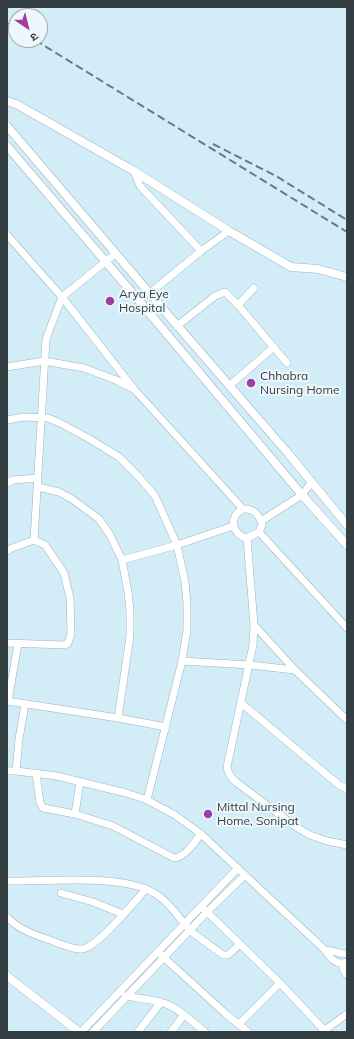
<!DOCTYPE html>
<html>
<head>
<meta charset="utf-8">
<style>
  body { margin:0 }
  #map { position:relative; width:354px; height:1039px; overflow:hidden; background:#d3edf8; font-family:Mulish,"Noto Sans Devanagari",sans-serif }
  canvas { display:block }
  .frame { position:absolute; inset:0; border:8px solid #333e42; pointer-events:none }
  .north { position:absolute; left:8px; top:8px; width:40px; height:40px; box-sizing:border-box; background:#edf7fc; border:1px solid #a3adb2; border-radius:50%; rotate:145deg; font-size:11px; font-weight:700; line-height:16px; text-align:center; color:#333e42 }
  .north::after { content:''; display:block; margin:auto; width:14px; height:18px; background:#a03da3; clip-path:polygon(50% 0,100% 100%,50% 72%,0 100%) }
</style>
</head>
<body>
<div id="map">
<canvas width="354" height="1039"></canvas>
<div class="frame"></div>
<div class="north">उ</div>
</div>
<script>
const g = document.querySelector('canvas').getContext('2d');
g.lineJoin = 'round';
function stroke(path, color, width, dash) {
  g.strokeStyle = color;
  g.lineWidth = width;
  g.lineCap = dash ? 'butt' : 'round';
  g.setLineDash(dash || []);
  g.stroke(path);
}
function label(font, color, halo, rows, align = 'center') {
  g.font = font + ' Mulish,sans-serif';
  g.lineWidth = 4;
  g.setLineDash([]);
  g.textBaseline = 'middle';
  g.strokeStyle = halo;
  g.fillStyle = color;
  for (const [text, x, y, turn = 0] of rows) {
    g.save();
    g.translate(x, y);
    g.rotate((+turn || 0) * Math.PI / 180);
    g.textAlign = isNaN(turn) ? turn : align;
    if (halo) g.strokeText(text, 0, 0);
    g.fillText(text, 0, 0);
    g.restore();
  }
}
const minor = new Path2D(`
  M134,171L140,186L201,251
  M7,235L62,297L134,389L243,509
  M150,293L201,251L229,231
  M238,305L254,288
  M177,326L215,296L225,292L238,305L287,363
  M7,367L44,361L84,368L116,380L132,388
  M229,386L274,347
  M7,420L23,417L48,418L60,423L88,438L119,457L138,476L155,496L177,545L185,582L187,603V630L182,661L147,800
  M7,483L13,480L38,478
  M38,487L59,492L72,499L99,519L110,535L122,560L128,592L130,611V636L118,718
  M243,509C254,508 260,516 262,525L259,532L247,538C232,535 228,516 243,509Z
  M261,521L302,495L311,483
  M259,532L347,628
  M247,538L254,625L253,645L227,767C228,774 231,778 236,782L296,827L310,835L327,841L347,845
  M34,540L46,339L62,297L115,254
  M7,551L12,548L34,540L45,545L64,573L70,598L71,634L68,643L65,645L7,643
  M122,560L177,545L233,526
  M254,625L295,670L347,720
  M182,661L250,665L295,670
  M7,701L118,718L166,727
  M8,701L18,644
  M241,703L339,785L347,789
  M7,771H16L57,776L126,793L147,800L175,815L201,834L325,950C330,958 336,966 347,962
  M16,771L19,739L25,704
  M36,773L40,803L43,808L75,814L113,826L174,858C186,857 194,842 201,834
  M75,814L80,782
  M7,881C47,882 129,872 160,897C172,906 179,918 189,929C199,939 212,946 223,955H228L240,944
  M61,893L93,902L123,914
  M204,909L280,983L324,1030
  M7,917C17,928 34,935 47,939C56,942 73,950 82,949C97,948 135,901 146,889
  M325,950C333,950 339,954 347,954
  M161,955L226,1014L248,1032
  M343,964V969L347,975
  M125,996C136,998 149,999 160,1002C177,1006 191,1021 205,1032
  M239,1024L280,983
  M81,1032L238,868
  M93,1032L207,912L245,875
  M138,1032L161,1002
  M171,1032L184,1015
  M322,1032L347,1014`);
const tertiary = new Path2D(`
  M7,101L18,105L134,171L229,231L291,267L318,269L347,277
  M7,126L169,316L287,452L347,525
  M7,146L140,302L302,495L347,545
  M7,976L79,1032`);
stroke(minor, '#9cb5bf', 8);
stroke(tertiary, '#9cb5bf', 9);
stroke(minor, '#fff', 7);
stroke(tertiary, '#fff', 8);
stroke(new Path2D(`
  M7,23L16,28
  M35,40L347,232
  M213,144L276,176L347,220`), '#6a7a80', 2, [8, 4]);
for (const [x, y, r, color] of [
  [110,301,5,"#a03da3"],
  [251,383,5,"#a03da3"],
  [208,814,5,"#a03da3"]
]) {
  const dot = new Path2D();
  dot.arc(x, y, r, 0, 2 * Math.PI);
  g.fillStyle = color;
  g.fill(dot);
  stroke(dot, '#edf7fc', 1.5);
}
label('12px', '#333e42', '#edf7fc', [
  ["Arya Eye",119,294],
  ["Hospital",119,308],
  ["Chhabra",260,376],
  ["Nursing Home",260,390],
  ["Mittal Nursing",217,807],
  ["Home, Sonipat",217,821]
], 'left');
</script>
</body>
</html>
